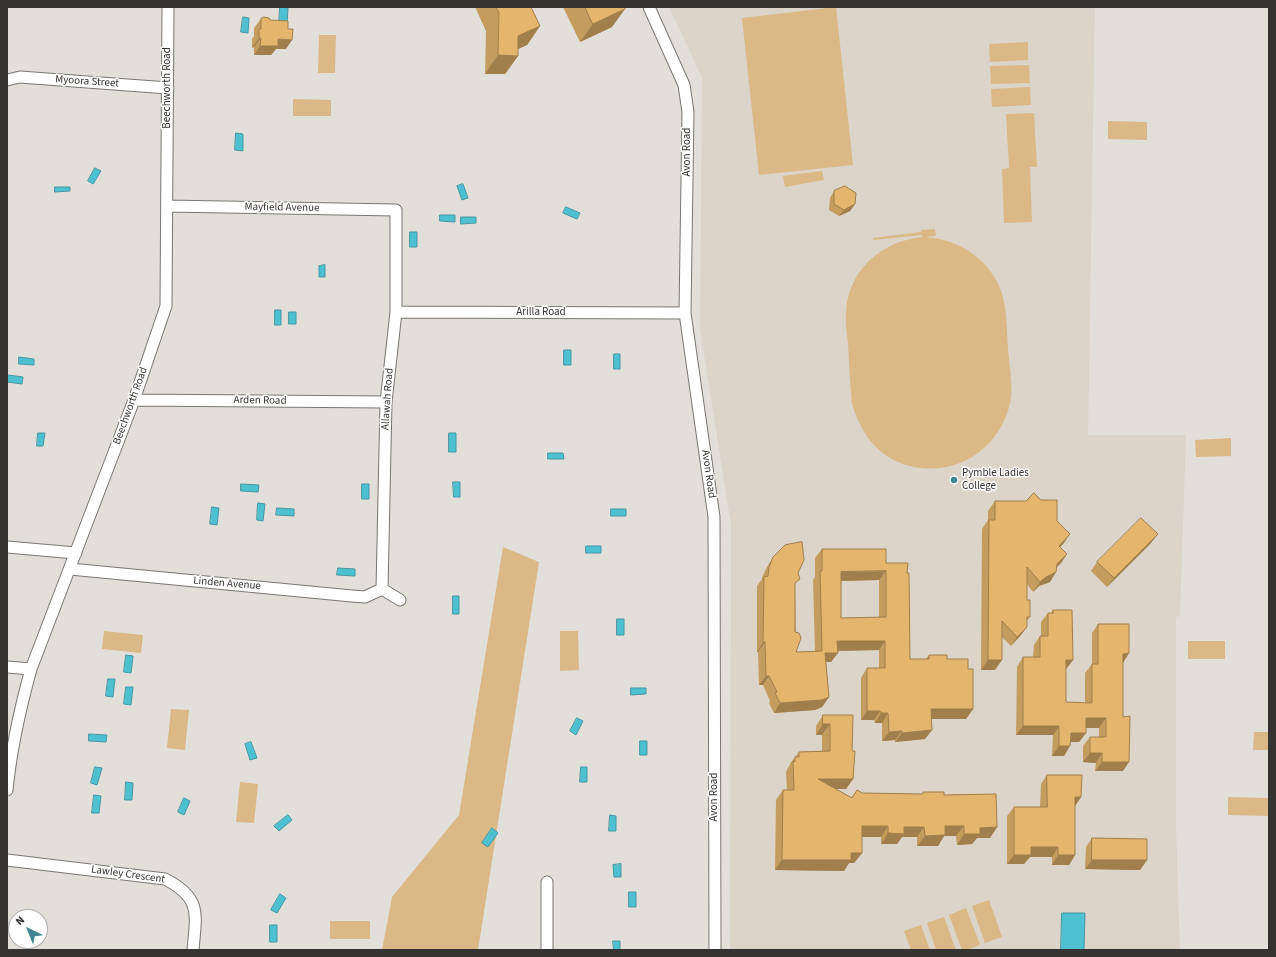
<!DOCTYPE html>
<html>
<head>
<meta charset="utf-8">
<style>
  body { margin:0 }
  #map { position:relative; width:1276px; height:957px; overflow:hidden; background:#e2ded9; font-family:"Source Sans 3",sans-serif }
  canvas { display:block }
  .frame { position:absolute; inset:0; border:8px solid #353331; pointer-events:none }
  .north { position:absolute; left:8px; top:909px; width:40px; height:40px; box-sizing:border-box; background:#fff; border:1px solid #aeadad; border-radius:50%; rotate:317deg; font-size:11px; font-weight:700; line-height:16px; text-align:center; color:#353331 }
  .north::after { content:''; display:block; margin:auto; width:14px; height:18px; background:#408691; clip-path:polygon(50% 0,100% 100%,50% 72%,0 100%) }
</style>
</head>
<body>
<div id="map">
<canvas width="1276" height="957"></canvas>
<div class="frame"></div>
<div class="north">N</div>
</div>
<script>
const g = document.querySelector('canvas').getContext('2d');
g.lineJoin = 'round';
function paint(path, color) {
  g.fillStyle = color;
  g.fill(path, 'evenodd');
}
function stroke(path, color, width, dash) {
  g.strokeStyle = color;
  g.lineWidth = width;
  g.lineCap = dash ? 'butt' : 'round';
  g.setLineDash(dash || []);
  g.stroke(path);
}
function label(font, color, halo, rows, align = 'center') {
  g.font = font + ' "Source Sans 3",sans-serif';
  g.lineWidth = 3;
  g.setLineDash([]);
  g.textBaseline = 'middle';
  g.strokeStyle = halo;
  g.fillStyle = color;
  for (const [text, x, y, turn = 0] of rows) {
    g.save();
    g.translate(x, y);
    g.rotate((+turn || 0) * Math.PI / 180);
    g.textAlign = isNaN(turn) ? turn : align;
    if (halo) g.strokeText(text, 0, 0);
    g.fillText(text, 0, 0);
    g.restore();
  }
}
paint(new Path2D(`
  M669,7H1095L1088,435H1186L1180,616L1176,617V829L1180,950H730L731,525L700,329L702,78Z`), '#dcd4c8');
paint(new Path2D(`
  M836,7L853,165L759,175L742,18Z
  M319,35H336L335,73H318Z
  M1028,42V60L990,62L989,44Z
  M1029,65L1030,83L991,84L990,66Z
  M1030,87L1031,105L992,107L991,89Z
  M293,99L331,100V116H293Z
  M1034,113L1037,167H1030L1032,222L1004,223L1002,169L1009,168L1006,114Z
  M1108,121L1147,122V140L1108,139Z
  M822,171L824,180L785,187L783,176Z
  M935,229L936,236L925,237C964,239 1000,267 1005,307C1007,321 1007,335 1008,349C1009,363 1013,385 1011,398C1003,445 962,476 914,467C880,460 862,436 852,404C850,384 849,363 848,343C847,333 845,322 846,312C848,270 882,241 922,237V235L873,240V238L921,232V230Z
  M1231,438V456L1196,457L1195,440Z
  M503,547L539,562L478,950H382L392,897L459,815Z
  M104,631L143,635L141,653L102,649Z
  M560,631H578L579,670L560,671Z
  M1188,641H1225V659H1188Z
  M171,709L189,710L185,750L167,748Z
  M1254,732H1269V750H1253Z
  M240,782L258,784L254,823L236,822Z
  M1228,797L1268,798V816L1228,815Z
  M989,900L1002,937L985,943L972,906Z
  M966,908L980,945L967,950H962L949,915Z
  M944,917L956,950H936L927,923Z
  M330,921H370V939H330Z
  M921,925L930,950H911L904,931Z`), '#dab987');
const water = new Path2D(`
  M280,7L288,8L287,25L279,24Z
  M243,17L249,18L248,33L241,32Z
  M236,133L243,134V151L235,150Z
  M95,168L101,171L93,184L88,181Z
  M463,184L468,198L462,200L457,186Z
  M55,187H70V191L55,192Z
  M566,207L580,213L577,219L563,213Z
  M440,215H455V222L440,221Z
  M461,217H476V223L461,224Z
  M410,232H417V247H410Z
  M325,265V277H319V266Z
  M275,310H281V325H275Z
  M289,312H296V324H289Z
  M564,350H571V365H564Z
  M614,354H620V369H614Z
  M19,357L34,359V365L19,364Z
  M8,375L23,377L22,384L7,382Z
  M38,433H45L43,446H37Z
  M449,433H456V452H449Z
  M548,453H563L564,459H548Z
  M453,482H460V497H454Z
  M241,484L259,485L258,492L241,491Z
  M362,484H369V499H362Z
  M258,503L265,504L263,521L257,520Z
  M212,507L219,508L217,525L210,524Z
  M277,508L294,509V516L276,515Z
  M611,509H626V516H611Z
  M586,546H601V553H586Z
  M338,568L355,569V576L337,575Z
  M453,596H459V614H453Z
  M617,619H624V635H617Z
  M126,655L133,656L131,673L124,672Z
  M108,679H115L113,697L106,696Z
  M126,687H133L131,705L124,704Z
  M631,688H646V694L631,695Z
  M577,718L583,721L576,735L570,731Z
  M89,734L107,735L106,742L89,741Z
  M640,741H647V755H640Z
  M251,742L257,758L250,760L245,744Z
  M95,767L102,768L97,785L91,783Z
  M581,767H587V782H580Z
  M126,782L133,783L132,800H125Z
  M94,795L101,796L99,813H92Z
  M184,798L190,801L184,815L178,812Z
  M288,815L292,820L279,831L274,826Z
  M610,815L616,816V831H609Z
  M492,828L498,833L488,847L482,843Z
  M621,864V877H614L613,865Z
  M629,892H636V907H629Z
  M280,894L286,898L277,913L271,910Z
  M1062,913H1085L1084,950H1061Z
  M270,925H277V942H270Z
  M613,941H620V950H614Z`);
paint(water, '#4dc1d2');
stroke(water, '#4696a2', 1);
const street = new Path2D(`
  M649,7L684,85L688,112L685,313L714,517L715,950
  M7,80L20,77L168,88
  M167,206L396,210V312L386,402L382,589
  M396,312L685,313
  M134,400L386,402
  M7,547L76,553
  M70,569L352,596L365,597L382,589
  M382,589L400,600
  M7,667L31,669
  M7,790C11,749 20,709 31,669L134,400L166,306L168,7
  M7,860L165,879C202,898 196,914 193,950
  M547,950V882`);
stroke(street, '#7a7772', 13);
stroke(street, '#fff', 11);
paint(new Path2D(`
  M475,7H531L540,26L527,45L518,49V56L505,74H485L486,31Z
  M563,7H625L612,27L580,42Z
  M261,19L286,49H276L271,55H254V47L252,48V39L254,36V28Z
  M834,191L855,204L850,211L839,216L829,210L830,198Z
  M995,501L1057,521L1064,543L1060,547L1067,554L1061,563L1057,567L1056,572L1050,582L1039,586L1033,592L1027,584V600L1030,617L1027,621V627L1020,636L1011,646L1002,637L995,670H981L982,529L988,520V511Z
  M1151,543L1107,587L1091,571L1097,562Z
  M822,549L886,563L907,573L910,659H926L929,655L947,659L968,669L973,709L966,719H931L932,730L925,739L895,742V740L882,741V723H875L874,720H861V678L867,668H879V650L837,651L831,662H826L829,697L822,707L815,710L774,713L769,703L770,701L763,685H759L758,652H757V586L762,579V577L767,567L773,557L798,573L795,585L796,652H815L813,580L815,577V558ZM879,580V617L841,618V581Z
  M1053,610L1073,660L1066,669V702L1085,703V673L1092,664V633L1098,624L1129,653L1123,662V771H1095L1096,763L1083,762V746L1090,737H1099V728H1086V733L1079,742H1070L1064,756H1052L1053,735H1016L1017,667L1023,657H1033L1034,645L1040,636H1041V622L1048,613H1051Z
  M823,715L852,751L853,779L846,789H836L851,798L857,790L862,793L923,794V792L944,795L997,827L990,838H977L972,844L957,845L956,836H944L938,846H917V837H902L897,844H881V837H862V853L854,863H849L844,871L775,870L776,800L783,790H787L786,772L791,762L799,752L822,751V735H816V726Z
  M1047,775L1081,797L1075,806V855L1069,865H1052V857H1030L1024,864H1007V816L1014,807H1040L1041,784Z
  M1092,838L1147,860L1140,870L1085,869L1086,847Z`), '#c49c5e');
paint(new Path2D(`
  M625,9L612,27L580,42L593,24Z
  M540,26L527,45L505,55L518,36Z
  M259,38H261L254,47L252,48Z
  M278,39L292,40L286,49H276L271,55H254L260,46Z
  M498,55L518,56L505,74H485Z
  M855,204L850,211L839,216L844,210Z
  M1070,534L1064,543L1052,555L1059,546Z
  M1158,534L1151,543L1107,587L1114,578Z
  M1067,554L1061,563L1050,573L1057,564Z
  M886,571L879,580L834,581L841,572Z
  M1056,572L1050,582L1039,586L1033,592L1040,582L1046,577Z
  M1027,627L1020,636L1011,646L1017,637Z
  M837,641H885L879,650L831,651Z
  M763,642H765L758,652H757Z
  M825,653H838L831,662H818Z
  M1129,653L1123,663V654Z
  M988,660H1002L995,670H981Z
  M1066,660H1073L1066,669H1059Z
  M766,676H769L763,685H759Z
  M829,697L822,707L815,710L774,713L780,703Z
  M931,709H973L966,719H925Z
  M867,711H880L874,720H861Z
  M881,713H888L882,723H875Z
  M1086,718H1106L1099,728H1079Z
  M823,724H830L822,735H816Z
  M1023,726H1059L1053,735H1016Z
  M932,730L925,739L895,742L902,733Z
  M902,731L895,740L882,741L889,732Z
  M1071,733H1086L1079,742H1064Z
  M1059,746H1070L1064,756H1052Z
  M1090,753H1102L1096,763L1083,762Z
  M1102,762H1129L1123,771H1095Z
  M818,779H853L846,789H811Z
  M1075,797H1081L1075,806Z
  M862,826H888L881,837H855Z
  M945,826H964L956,836H944L938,846H917L925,836Z
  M904,827H924L917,837H902L897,844H881L888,833Z
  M997,827L990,838H977L972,844L957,845L964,834L980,828Z
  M1031,847H1058L1052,857H1030L1024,864H1007L1014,855Z
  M851,853H862L854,863H849L844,871L775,870L782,860Z
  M1058,855H1075L1069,865H1052Z
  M1092,860H1147L1140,870L1085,869Z`), '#a07f4c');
const building = new Path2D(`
  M496,7H531L540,26L518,36V56L498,55L499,13Z
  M585,7H625V9L593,24Z
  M264,17L269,18L270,20L288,21V29H293L292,40L278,39V46H260L261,38H259V29H261V19Z
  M845,186L856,193L855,204L844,210L834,204V191Z
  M1034,493L1041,500H1057V521L1070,534L1059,546L1067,554L1057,564L1056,572L1046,577L1040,582L1027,567V600H1030V617H1027V627L1017,637L1002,621V660H988L989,520H995V501H1026Z
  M1141,518L1158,534L1114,578L1097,562Z
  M802,542L804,560L798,573L800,579L795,583V632L799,633L801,638L796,652L822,651L820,571H822V549H886V563H908L907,573H909L910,659H929V655H947V659H968V669H973V709H931L932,730L902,733V731L889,732L888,713H881L880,711H867V668H885V641H837L838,653H825L829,697L822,700L780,703L775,693L777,692L769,676H766L765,642H763L764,577L768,576L769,567L773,557L785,545ZM886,571V617L841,618V572Z
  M1053,610H1072L1073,660H1066V702L1092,703V664H1098V624H1129V653L1123,654V717L1130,716L1129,762H1102V753H1090V737H1106V718H1086V733H1071L1070,746H1059V726H1023V657H1040V636H1048V613H1053Z
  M823,715H853L852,751H855L853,779H818L852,798L857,790L862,793L923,794V792H944V795L996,794L997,827L980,828V834H964V826H945V835L925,836L924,827H904V834L888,833V826H862V853H851V860H782L783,790H794L793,761L795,762V757H799V752L830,751V724H823Z
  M1047,775H1082L1081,797H1075V855H1058V847H1031V855H1014V807H1047Z
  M1092,838L1147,839V860H1092Z`);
paint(building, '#e4b56d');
stroke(building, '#a07f4c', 1);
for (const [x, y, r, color] of [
  [954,480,4,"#408691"]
]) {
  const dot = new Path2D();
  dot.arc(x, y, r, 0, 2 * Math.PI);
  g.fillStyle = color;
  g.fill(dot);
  stroke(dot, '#fff', 1.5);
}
label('11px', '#353331', '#fff', [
  ["Myoora Street",87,82,4],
  ["Beechworth Road",168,88,-90],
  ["Avon Road",688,152,-90],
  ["Mayfield Avenue",282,208,1],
  ["Arilla Road",541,313],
  ["Allawah Road",388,399,-86],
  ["Arden Road",260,401,1],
  ["Beechworth Road",131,406,-70],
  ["Avon Road",708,474,82],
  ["Linden Avenue",227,584,5],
  ["Avon Road",715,797,-90],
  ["Lawley Crescent",128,875,8]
]);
label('11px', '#353331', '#fff', [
  ["Pymble Ladies",962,474],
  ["College",962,487]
], 'left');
</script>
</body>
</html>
